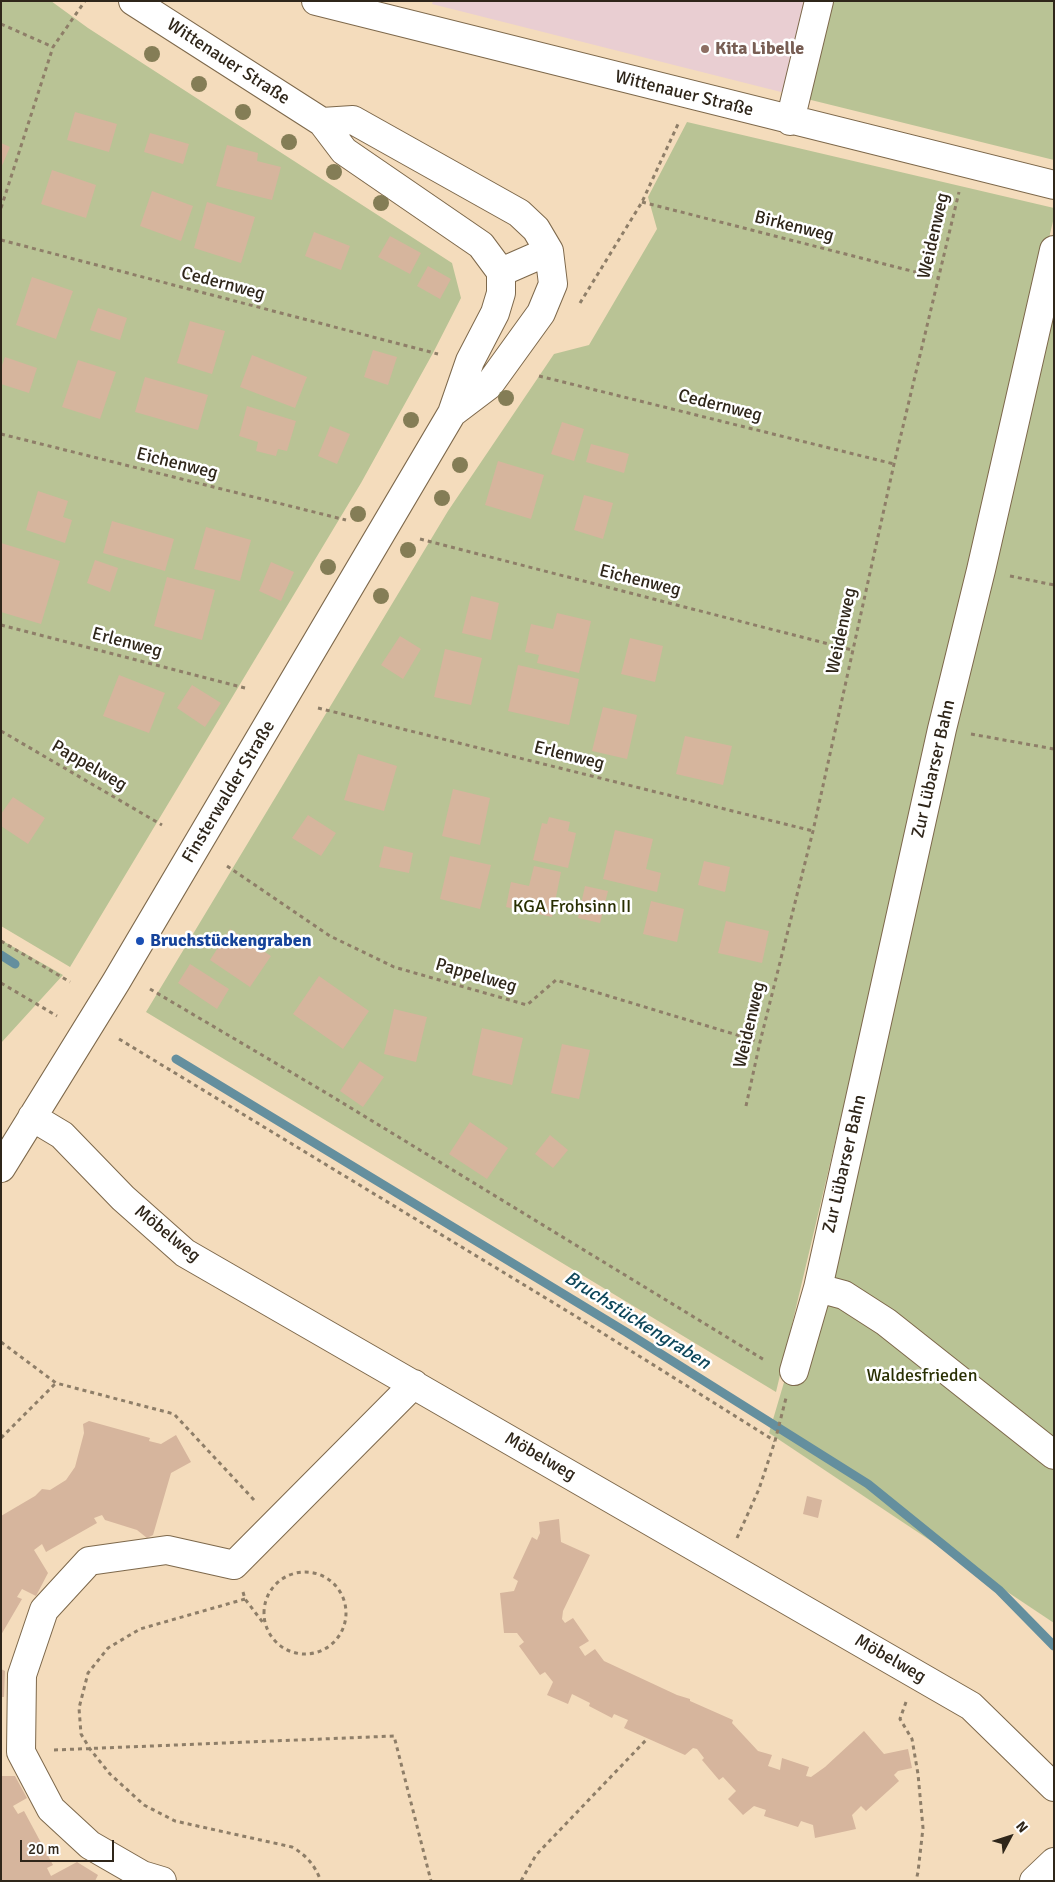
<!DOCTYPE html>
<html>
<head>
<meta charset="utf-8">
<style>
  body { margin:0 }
  #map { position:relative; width:1055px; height:1882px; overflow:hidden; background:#f4dcbc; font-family:Signika,sans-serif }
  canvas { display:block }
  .frame { position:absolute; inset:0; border:2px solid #2f261a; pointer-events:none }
  .north { position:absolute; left:985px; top:1812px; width:50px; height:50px; -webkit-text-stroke:4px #fff; paint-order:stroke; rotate:50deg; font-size:14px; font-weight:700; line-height:20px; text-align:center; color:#2f261a }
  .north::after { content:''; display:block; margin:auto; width:18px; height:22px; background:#2f261a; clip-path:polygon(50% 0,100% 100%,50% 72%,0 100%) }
  .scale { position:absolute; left:20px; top:1840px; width:94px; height:22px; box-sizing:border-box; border:2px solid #2f261a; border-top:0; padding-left:6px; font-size:15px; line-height:18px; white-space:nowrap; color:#2f261a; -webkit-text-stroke:4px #fff; paint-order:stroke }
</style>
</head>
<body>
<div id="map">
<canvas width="1055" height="1882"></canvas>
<div class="frame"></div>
<div class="north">N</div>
<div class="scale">20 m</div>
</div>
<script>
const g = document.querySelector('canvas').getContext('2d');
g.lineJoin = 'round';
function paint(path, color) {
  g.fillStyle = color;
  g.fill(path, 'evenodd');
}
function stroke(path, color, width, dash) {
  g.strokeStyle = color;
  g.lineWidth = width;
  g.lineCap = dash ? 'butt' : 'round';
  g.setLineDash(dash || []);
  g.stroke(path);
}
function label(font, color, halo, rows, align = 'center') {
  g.font = font + ' Signika,sans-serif';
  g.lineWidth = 5;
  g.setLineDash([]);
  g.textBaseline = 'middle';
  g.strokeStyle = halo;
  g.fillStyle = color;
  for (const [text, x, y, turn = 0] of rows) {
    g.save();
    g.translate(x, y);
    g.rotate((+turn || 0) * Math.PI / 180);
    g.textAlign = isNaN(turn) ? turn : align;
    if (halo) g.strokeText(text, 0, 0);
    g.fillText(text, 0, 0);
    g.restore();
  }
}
paint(new Path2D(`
  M433,1H811L789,94L432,4Z`), '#e9ced2');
paint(new Path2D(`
  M1,1H51L88,28L452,263L461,298L433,353L361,483L70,967L1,926Z
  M830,1H1054V160L807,99Z
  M687,122L1054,208V217L776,1392L146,1012L448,511L554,354L589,345L657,229L648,197Z
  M1054,300V1623L769,1433L785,1379Z
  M1,940L63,975L1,1043Z`), '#b9c395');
stroke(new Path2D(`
  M1,955L15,964
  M176,1059L626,1332L868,1484L999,1590L1054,1646`), '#648f9e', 9);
paint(new Path2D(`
  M75,112L117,124L109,152L67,140Z
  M150,133L189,144L183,164L144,152Z
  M1,143L10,147L1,168Z
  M227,145L258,153L257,161L281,167L272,200L216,186Z
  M52,170L96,185L86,218L41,204Z
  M152,191L193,206L181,241L140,226Z
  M207,202L255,217L241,263L194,248Z
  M314,232L350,246L341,270L305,256Z
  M390,236L421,253L410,274L378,257Z
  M428,266L451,279L440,299L417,286Z
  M32,277L73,291L56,339L16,325Z
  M98,308L127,318L120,340L90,330Z
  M190,321L225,331L212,374L177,363Z
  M373,350L397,357L388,385L364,377Z
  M252,355L307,377L295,408L240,387Z
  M5,357L37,368L29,393L1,384V368Z
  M78,360L116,372L100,419L62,407Z
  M145,377L208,395L198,430L135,412Z
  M247,406L296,421L287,451L278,449L276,456L256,451L258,442L239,436Z
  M562,422L584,429L574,461L551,454Z
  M330,426L350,434L337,464L318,456Z
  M591,444L629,454L624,473L586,462Z
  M498,461L544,475L531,519L485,505Z
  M38,491L68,501L63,517L72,520L65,543L26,530Z
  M584,495L613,503L603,539L574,530Z
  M112,521L174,539L165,571L103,553Z
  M206,527L251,540L240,581L194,569Z
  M1,543L60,561L41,624L1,612Z
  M95,560L118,568L110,592L87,583Z
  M271,562L294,572L281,601L259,591Z
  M167,577L215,590L202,640L154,626Z
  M471,596L499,603L491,640L462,633Z
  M557,613L591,621L579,673L537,663L539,655L525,652L531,624L553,629Z
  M400,636L421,649L403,679L381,665Z
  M630,638L663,646L655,682L621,674Z
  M445,649L482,658L471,705L434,697Z
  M518,665L579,679L569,725L508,711Z
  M119,675L165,693L149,733L103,716Z
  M192,685L221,703L205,727L177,708Z
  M603,707L637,715L627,759L592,751Z
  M685,736L732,746L723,785L676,774Z
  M358,754L397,766L384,811L344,800Z
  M453,789L490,798L480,845L442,836Z
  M13,797L45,818L28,844L1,826V814Z
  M308,815L336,833L321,856L292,838Z
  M549,817L570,822L568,831L576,833L568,868L533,860L542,823L547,824Z
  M615,830L653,839L646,869L661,873L657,892L603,879Z
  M384,846L413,853L409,873L379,867Z
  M450,856L491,865L480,909L440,899Z
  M704,861L730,867L725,892L698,885Z
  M534,866L561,872L552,917L506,907L511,882L529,886Z
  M585,886L608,891L600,923L578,918Z
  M651,901L684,909L677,942L643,934Z
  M726,921L769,931L762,963L718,953Z
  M230,929L271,956L250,987L210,960Z
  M190,964L229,989L217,1009L178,983Z
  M319,976L369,1011L343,1049L293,1014Z
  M394,1009L427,1017L416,1062L384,1054Z
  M482,1028L523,1038L512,1085L472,1075Z
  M562,1044L590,1050L579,1099L551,1093Z
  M360,1061L384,1077L363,1107L340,1091Z
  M470,1122L508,1148L487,1179L449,1154Z
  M550,1135L568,1150L553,1168L535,1154Z
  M89,1421L150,1438L149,1441L161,1444L176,1435L191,1462L171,1473L153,1535L147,1538L137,1530L105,1520L102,1515L94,1518L97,1523L46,1552L42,1544L34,1550L48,1573L36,1596L22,1589L17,1597L22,1599L1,1635V1516L35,1496L42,1489L50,1490L66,1480L75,1467L84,1433L83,1424Z
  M807,1496L822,1500L818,1518L803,1514Z
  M559,1519L561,1542L590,1555L563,1611L562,1619L565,1623L573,1618L589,1641L579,1647L585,1656L595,1649L604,1661L677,1695L690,1699V1701L733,1720L732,1723L758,1751L772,1755L768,1766L780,1770L782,1758L809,1767L806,1776L811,1777L825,1767L864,1731L884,1754L908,1749L912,1768L898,1771L894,1775L899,1781L866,1811L861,1806L852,1815L856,1829L815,1838L813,1825L801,1821L798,1827L764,1816L766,1810L754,1806L743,1815L728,1799L736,1791L723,1777L719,1780L702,1760L704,1758L697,1749L693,1748L685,1755L624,1728L628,1720L614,1714L612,1718L589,1706L590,1703L572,1694L568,1704L547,1695L553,1682L545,1672L540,1675L519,1646L524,1642L517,1633H504L500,1593L514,1591L518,1581L513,1578L532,1537L537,1540L540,1533L539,1522Z
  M1,1669L5,1671L4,1697H1Z
  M1,1776H15L27,1798L13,1806L18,1814L24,1811L53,1865L47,1868L51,1876L77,1862L98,1875L95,1881H2Z`), '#d6b59d');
const minor = new Path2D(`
  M133,1L322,122L344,151L481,245L501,272
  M316,1L1054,185
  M790,121L819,1
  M322,122L353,120L519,213L536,229L549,251L553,284L541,313L489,385L452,413
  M501,272L549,251
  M32,1117L62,1135L123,1198L185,1253L971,1706L1054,1787
  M1,1168L116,982L452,413L470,361L495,313L501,293V272
  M818,1288L844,1295L886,1322L1054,1455
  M794,1371L818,1288L942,729L981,570L1054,250
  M162,1881L142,1875L90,1845L51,1809L21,1752L22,1675L44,1610L89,1561L167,1550L234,1565L414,1384
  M1034,1881L1054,1862`);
stroke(minor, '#7d684b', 30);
stroke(new Path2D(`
  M1,24L53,47
  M642,202L939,278
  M1,208L53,47L85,1
  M1,240L438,354
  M580,303L642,202L679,122
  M539,376L894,464
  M1,434L346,520
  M420,539L852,650
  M1010,576L1054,585
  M1,625L245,688
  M318,708L813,831
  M1,731L162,825
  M971,734L1054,749
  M227,866L330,936L394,967L527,1005L556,980L760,1042
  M1,941L70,982
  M1,983L57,1016
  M150,989L328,1094L766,1361
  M119,1039L572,1314L775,1441
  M746,1106L760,1042L813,831L894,464L959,192
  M1,1342L56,1383L174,1414L255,1501
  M1,1438L56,1383
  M737,1538L759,1489L775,1441L786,1398
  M264 1613a41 41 0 1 1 82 0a41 41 0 1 1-82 0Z
  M243,1592L245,1599L264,1624
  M245,1599L140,1629L108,1648L88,1673L79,1708L81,1734L90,1749L110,1774L144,1805L175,1821L292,1847C307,1856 314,1864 321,1881
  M906,1702L900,1719L912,1739L918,1774L923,1828L918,1872L916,1881
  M54,1750L394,1736L431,1881
  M521,1881L536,1855L647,1739`), '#8e7e68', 3, [4, 4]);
stroke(minor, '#fff', 28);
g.fillStyle = '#847d56';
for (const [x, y] of [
  [152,54],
  [199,84],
  [243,112],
  [289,142],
  [334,172],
  [381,203],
  [506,398],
  [411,420],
  [460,465],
  [442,498],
  [358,514],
  [408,550],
  [328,567],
  [381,596]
]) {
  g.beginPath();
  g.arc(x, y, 8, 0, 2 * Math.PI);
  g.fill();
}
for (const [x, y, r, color] of [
  [705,49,5,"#8d6e63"],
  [140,941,5,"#1a4fb4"]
]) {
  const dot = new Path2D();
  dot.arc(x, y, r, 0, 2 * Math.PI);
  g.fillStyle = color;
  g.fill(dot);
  stroke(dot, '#fff', 2);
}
label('bold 18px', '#785e54', '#fff', [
  ["Kita Libelle",715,49]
], 'left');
label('18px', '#2f261a', '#fff', [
  ["Wittenauer Straße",228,62,33],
  ["Wittenauer Straße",684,94,14],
  ["Birkenweg",794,227,14],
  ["Weidenweg",934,236,-77],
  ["Cedernweg",223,284,15],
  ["Cedernweg",720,406,14],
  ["Eichenweg",177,464,14],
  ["Eichenweg",640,581,14],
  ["Weidenweg",842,631,-78],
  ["Erlenweg",127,643,15],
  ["Erlenweg",569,756,14],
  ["Pappelweg",89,766,30],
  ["Zur Lübarser Bahn",934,769,-77],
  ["Finsterwalder Straße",229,792,-59],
  ["Pappelweg",476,976,16],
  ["Weidenweg",750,1025,-77],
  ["Zur Lübarser Bahn",845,1164,-77],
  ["Möbelweg",167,1234,39],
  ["Möbelweg",540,1457,30],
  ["Möbelweg",890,1659,30]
]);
label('18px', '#292f03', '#fff', [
  ["KGA Frohsinn II",572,907],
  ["Waldesfrieden",922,1376]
]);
label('bold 18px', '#164399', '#fff', [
  ["Bruchstückengraben",150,941]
], 'left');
label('italic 19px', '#0e475b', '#fff', [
  ["Bruchstückengraben",637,1321,32]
]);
</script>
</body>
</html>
